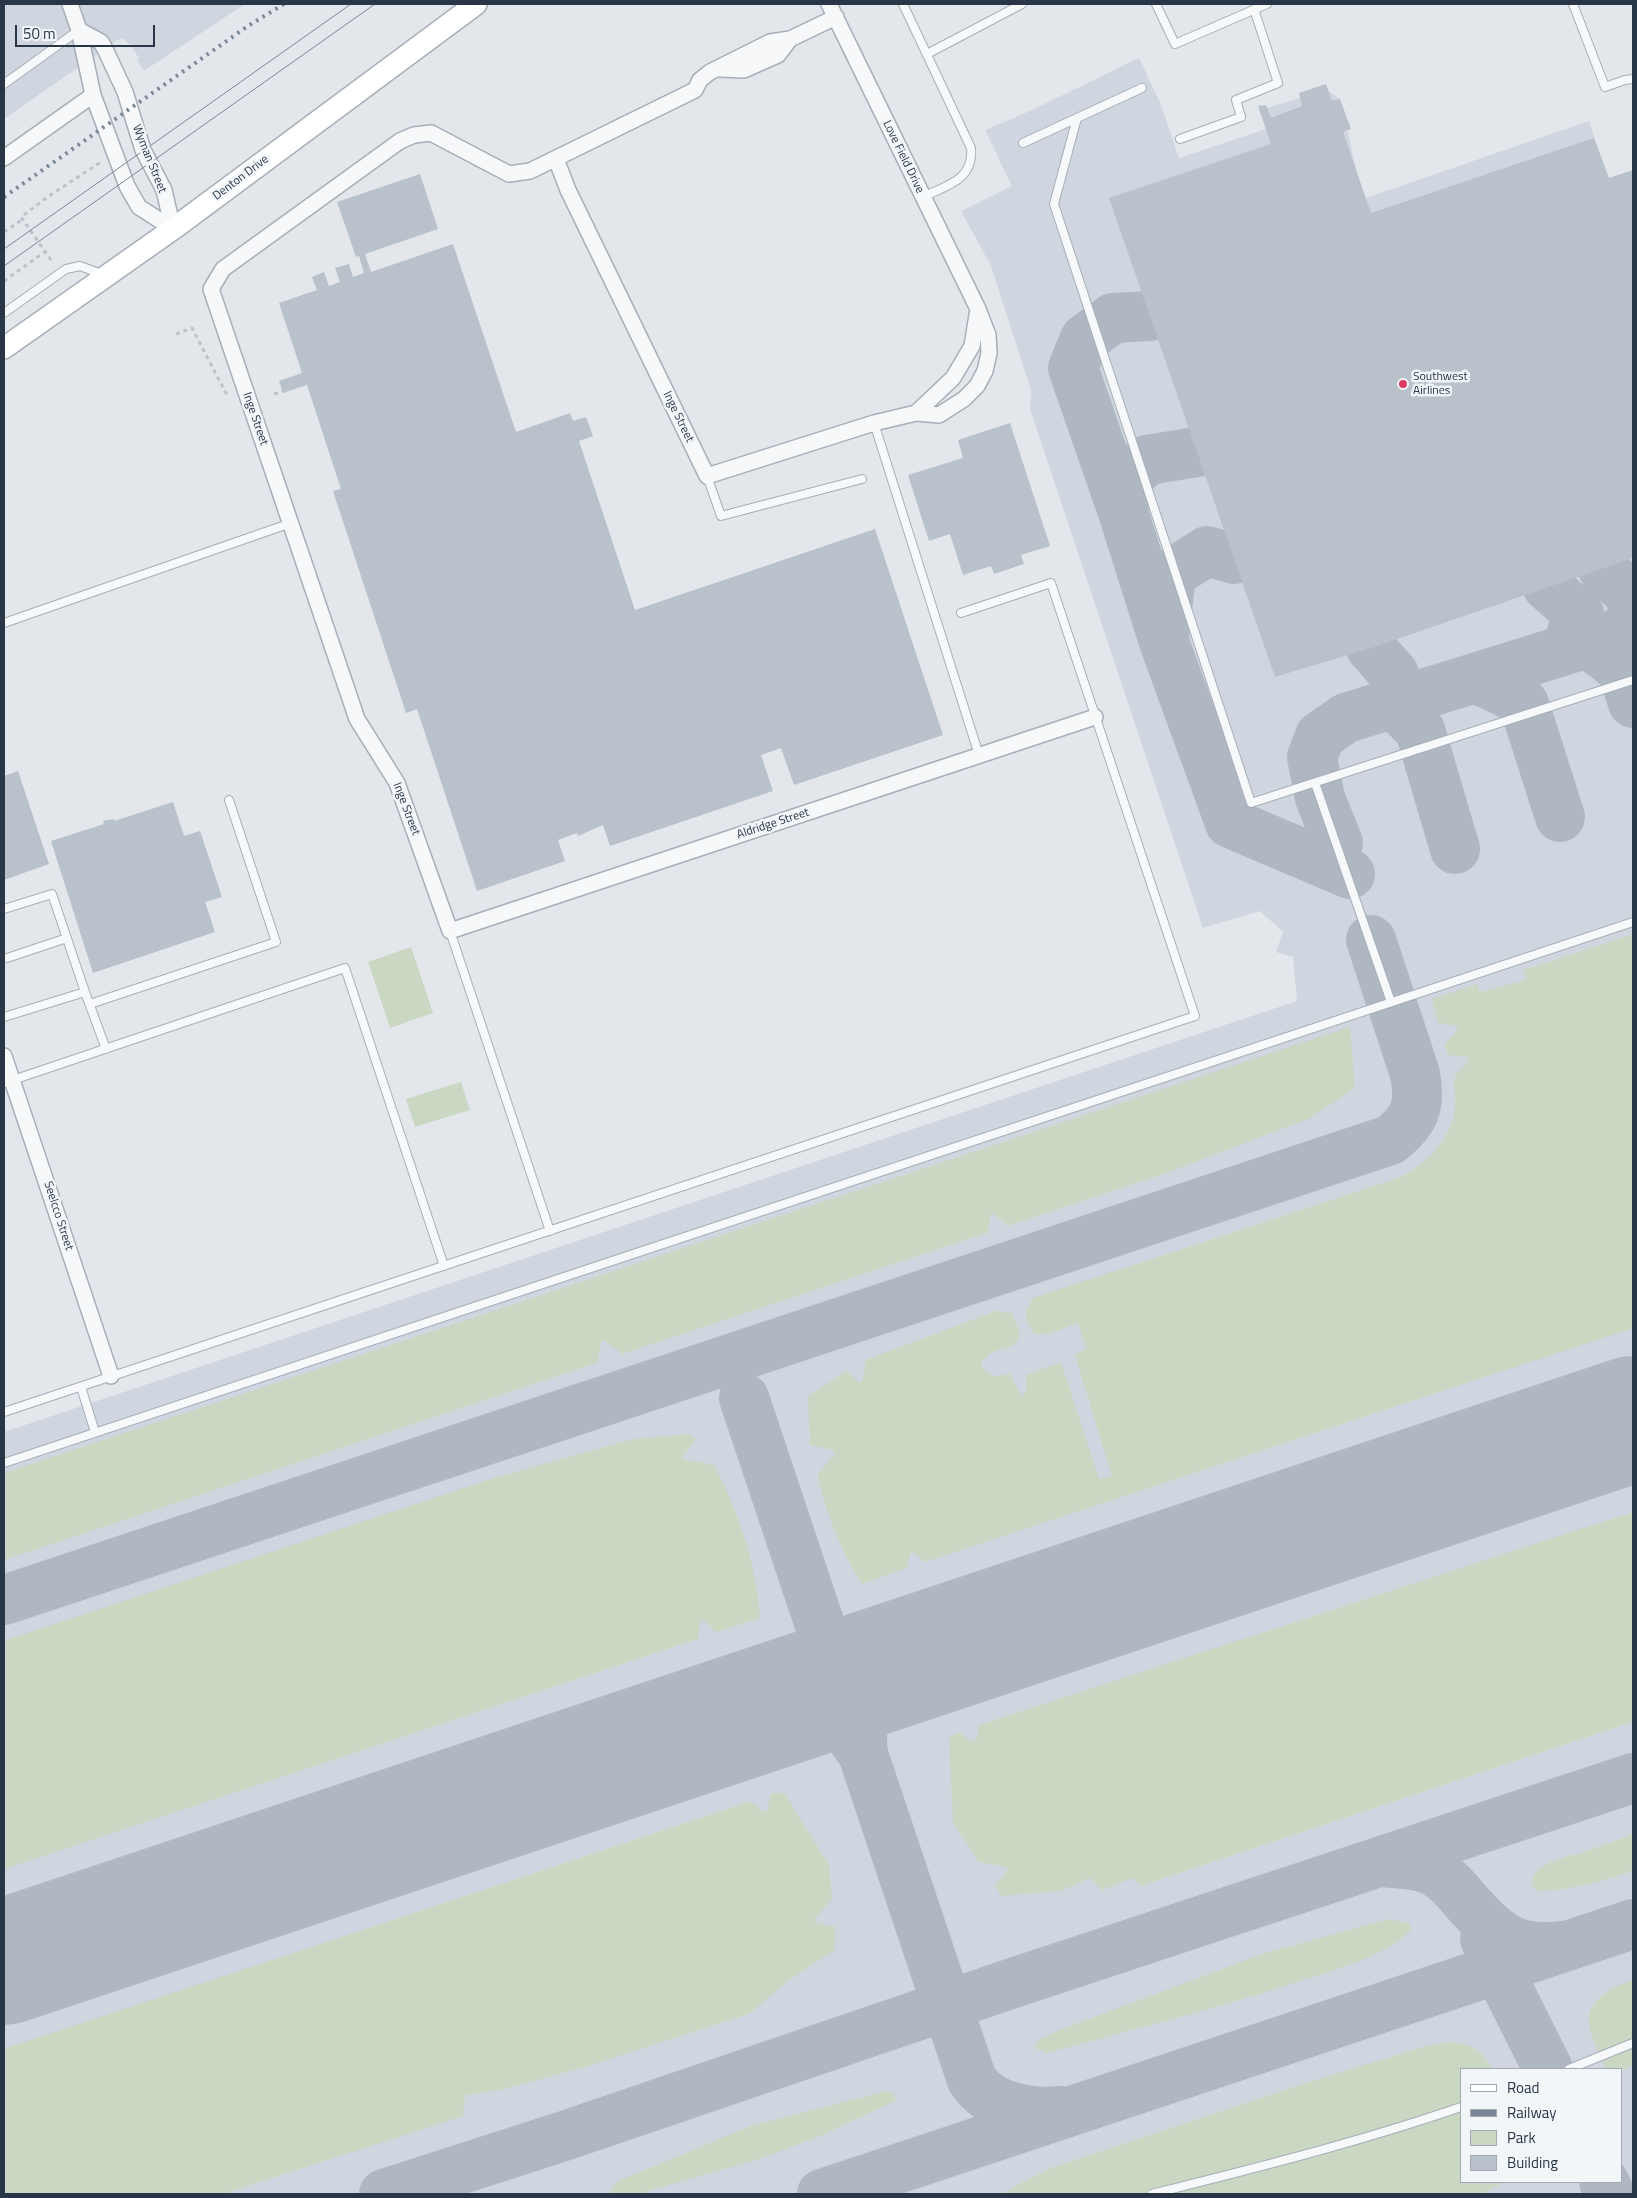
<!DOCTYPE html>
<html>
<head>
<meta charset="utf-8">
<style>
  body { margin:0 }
  #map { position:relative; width:1637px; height:2198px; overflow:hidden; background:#e3e7ec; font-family:"Titillium Web",sans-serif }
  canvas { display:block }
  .frame { position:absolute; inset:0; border:5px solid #283647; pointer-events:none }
  .legend { position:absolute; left:1460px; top:2068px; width:162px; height:115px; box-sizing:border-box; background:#f3f6f9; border:1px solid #a2a9b2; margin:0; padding:6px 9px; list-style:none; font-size:15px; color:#283647 }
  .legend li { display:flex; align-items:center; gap:10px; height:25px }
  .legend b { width:25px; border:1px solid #a2a9b2 }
  .scale { position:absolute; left:15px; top:25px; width:140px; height:22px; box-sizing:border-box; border:2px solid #283647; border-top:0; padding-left:6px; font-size:15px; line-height:18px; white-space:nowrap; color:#283647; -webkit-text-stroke:4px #f3f6f9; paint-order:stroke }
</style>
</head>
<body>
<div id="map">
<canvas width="1637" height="2198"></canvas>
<div class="frame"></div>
<ul class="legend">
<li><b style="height:6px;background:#fff"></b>Road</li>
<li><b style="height:6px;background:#7a8798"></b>Railway</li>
<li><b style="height:14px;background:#c9d7c3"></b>Park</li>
<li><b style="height:14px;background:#b9c1cb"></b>Building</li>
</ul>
<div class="scale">50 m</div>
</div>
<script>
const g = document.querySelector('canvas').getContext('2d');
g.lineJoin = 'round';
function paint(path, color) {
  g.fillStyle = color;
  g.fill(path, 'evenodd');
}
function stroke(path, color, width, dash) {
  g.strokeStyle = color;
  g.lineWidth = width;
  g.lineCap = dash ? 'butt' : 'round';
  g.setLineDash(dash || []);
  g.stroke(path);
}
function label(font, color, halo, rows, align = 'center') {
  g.font = font + ' "Titillium Web",sans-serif';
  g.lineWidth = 5;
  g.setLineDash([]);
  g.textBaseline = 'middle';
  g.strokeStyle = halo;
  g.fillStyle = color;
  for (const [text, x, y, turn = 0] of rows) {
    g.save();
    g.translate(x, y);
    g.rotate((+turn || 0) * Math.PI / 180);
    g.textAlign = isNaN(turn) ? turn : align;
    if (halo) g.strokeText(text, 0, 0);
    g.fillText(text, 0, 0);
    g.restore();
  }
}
paint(new Path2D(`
  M4,4H245L144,71L137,60L139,58L130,45L123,38L116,41L4,119Z
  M1139,58L1161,105L1179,158L1266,129L1260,110L1327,90L1340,99L1363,199L1589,121L1624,234L1633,231V2194H4V1432L1297,1001L1293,957L1276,952L1283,932L1260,911L1203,928L1030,409L1031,390L991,266L961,211L1012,186L985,130L1030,111ZM1461,2069H1621V2182H1461Z`), '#d0d6df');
paint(new Path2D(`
  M1633,934V1328L925,1562L913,1552L910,1554L907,1568L862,1584C839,1548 828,1516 817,1475L835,1454L833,1450L810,1445L808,1396L846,1371L859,1383L862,1382L866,1360L998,1310L1000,1312L1012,1313L1020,1333L1018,1340C1007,1355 994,1342 981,1364C987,1378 997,1378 1010,1373L1021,1396L1027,1390L1026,1375L1061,1362L1099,1479L1112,1476L1075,1355L1086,1348L1078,1323C1065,1326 1036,1346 1029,1326C1023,1307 1026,1312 1033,1298L1398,1178C1426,1165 1451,1140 1455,1108C1456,1100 1453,1084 1455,1077C1457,1072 1464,1066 1468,1062L1467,1057L1448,1055L1445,1044L1458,1030L1456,1026L1438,1023L1432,999L1477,984L1480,992L1526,980L1524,970Z
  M411,947L433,1013L390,1028L368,962Z
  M1350,1027L1355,1088L1308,1119L1161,1175L1008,1226L994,1214L991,1215L987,1233L622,1354L604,1340L602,1341L597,1363L4,1560V1473Z
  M461,1082L470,1110L415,1127L406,1099Z
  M691,1434L696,1440L683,1456V1459L714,1465C739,1513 756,1563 760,1618L716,1632L704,1620L700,1622L698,1639L4,1869V1641L494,1478L633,1439Z
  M1633,1512V1722L1141,1886L1133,1878L1102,1890L1090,1878L1061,1891L1001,1896L995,1885L1008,1870L1006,1867L979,1862L953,1823L949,1738L960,1732L973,1743L976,1740L979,1725Z
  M784,1793L829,1865L832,1899L814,1920L815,1922L835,1927V1950L793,1977L749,2014L588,2066L505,2089L465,2095L463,2116L223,2194H4V2049L751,1801L763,1812L767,1811L771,1794Z
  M1633,1834V1871C1602,1881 1570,1891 1537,1891L1531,1884C1536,1862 1562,1858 1581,1853C1599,1847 1616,1840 1633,1834Z
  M1389,1919L1410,1924L1411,1930C1388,1956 1325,1973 1291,1984C1210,2010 1129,2031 1047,2053L1035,2048L1038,2040L1062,2029L1262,1954Z
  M1633,1980V2065L1621,2071L1606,2069C1600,2055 1591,2039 1589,2024C1585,2000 1615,1986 1633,1980Z
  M1451,2042C1473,2044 1481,2051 1493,2069H1461V2182H1505L1480,2194H1003L1019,2184L1051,2168L1309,2082L1426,2046Z
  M886,2091L895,2094V2101L818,2137L759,2159L638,2194H614L611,2190L618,2181L751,2126Z`), '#c9d7c3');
stroke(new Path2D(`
  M1150,316L1113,318L1085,339L1073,368L1123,512L1164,642L1230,823L1350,874
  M1123,512L1125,481L1147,460L1197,452
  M1603,569L1633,597V612L1626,631
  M1548,587L1579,614L1567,646L1558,652
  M1164,635L1171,574L1207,551L1234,559
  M1586,644L1604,655L1623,671L1633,703
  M1371,648L1394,674L1399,695L1393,703L1420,730L1455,849
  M1475,678L1509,694L1524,704L1560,817
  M1338,843L1320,798L1312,757L1320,736L1346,718L1633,629
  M744,1398L972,2080C991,2108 1029,2114 1062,2111
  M4,1600L1390,1140C1415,1121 1421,1105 1415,1074L1371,940
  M779,1704C814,1702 845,1724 862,1753
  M863,1753C858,1720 873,1678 905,1662
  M1380,1862C1397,1864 1417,1863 1433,1871C1445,1877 1456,1889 1464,1899C1496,1935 1513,1952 1562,1946
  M1485,1939L1498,1969L1548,2069
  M1604,2182L1610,2194
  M384,2194L567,2135L1013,1983L1633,1778
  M822,2194L1633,1924`), '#aeb7c2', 50);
stroke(new Path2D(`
  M4,1962L1633,1419`), '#aeb7c2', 126);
paint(new Path2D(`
  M1326,84L1332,101L1340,99L1351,129L1343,132L1371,213L1594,138L1609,178L1633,170V558L1371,648L1275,677L1109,198L1271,144L1258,106L1266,105L1271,118L1302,106L1299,93Z
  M420,174L438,229L365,254L371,272L453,244L516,432L570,413L573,421L586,417L593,436L579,441L635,610L875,529L943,735L794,785L781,748L761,755L773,791L610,846L603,825L578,836L577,833L558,840L565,861L477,891L417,709L406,713L333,491L341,489L307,385L283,393L279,381L302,373L279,303L317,290L312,277L324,272L329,286L340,282L335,268L349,264L353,277L364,273L359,256L356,257L337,202Z
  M1010,423L1050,546L1021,555L1024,564L994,574L991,566L963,575L950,534L929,541L908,475L963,458L958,440Z
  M18,771L49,864L4,880V776Z
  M173,802L184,836L200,831L222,897L205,902L215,932L93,973L51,841L104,824L103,821L114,819V821Z`), '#b9c1cb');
const lane = new Path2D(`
  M903,4L971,148C974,180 947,185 923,197
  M1156,4L1175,44L1267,4
  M1573,4L1605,87L1625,80L1633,79
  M927,54L1022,4
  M4,84L79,30
  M1077,118L1054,204L1251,803L1633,680
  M1180,139L1241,117L1236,100L1278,83L1254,9
  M1023,143L1142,88
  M4,313L66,269L80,266L104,275
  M874,423L979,755
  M707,476L721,516L862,479
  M4,623L291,523
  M1315,783L1391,1002
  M4,909L52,894L85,992
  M450,931L550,1231
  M7,958L67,938
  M90,1004L276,942L229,800
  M4,1017L85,992L106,1049
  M4,1083L345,968L444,1266
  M81,1387L95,1432
  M4,1412L1195,1016L1051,583L961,613
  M4,1463L1633,922
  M1569,2069L1633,2043
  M1152,2194C1256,2168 1359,2142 1461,2107`);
const street = new Path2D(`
  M70,4L79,30L93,95L127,186L139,207L173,229
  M836,17L790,39L770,42L710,72L700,80L695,90L530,171L509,174L431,133L414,135L400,141L223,269L211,289L357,719L397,783L450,931L1095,717
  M79,30L101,42L105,49L125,92L143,150L164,190L173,229
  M720,69L744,70L778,55L790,39
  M4,158L93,95
  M556,159L568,190L707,476L874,423L916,413L939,415L964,399L977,386L985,371L989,353L988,335L978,309L829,4
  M916,413L953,378L972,346L978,309
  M4,1056L111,1376`);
const secondary = new Path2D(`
  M4,348L173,229L476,4`);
stroke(lane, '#a7aeb7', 10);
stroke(street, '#a7aeb7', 18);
stroke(secondary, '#a7aeb7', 24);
stroke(new Path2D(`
  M4,232L23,219
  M51,260L21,217L49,196L101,162
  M4,281L46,251
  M176,334L192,328L228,397
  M274,394L283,391`), '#bcc2c8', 3, [4, 4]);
stroke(lane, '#f6f8fa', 8);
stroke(street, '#f6f8fa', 15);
stroke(secondary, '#fff', 21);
stroke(new Path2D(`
  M4,249L351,4
  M4,266L375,4`), '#7a8798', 1);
stroke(new Path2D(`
  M4,197L248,26L284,4`), '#7a8798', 4, [2.5, 5]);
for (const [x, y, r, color] of [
  [1403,384,5,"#dd3c60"]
]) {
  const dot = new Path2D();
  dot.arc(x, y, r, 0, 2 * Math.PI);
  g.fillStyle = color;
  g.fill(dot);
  stroke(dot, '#f3f6f9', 2);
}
label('12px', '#283647', '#f3f6f9', [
  ["Love Field Drive",903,157,64],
  ["Wyman Street",149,159,68],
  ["Denton Drive",241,178,-37],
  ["Inge Street",678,417,64],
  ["Inge Street",255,419,71],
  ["Inge Street",406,809,69],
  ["Aldridge Street",773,824,-18],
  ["Seelcco Street",58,1216,72]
]);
label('12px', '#283647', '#f3f6f9', [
  ["Southwest",1413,377],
  ["Airlines",1413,391]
], 'left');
</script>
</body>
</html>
